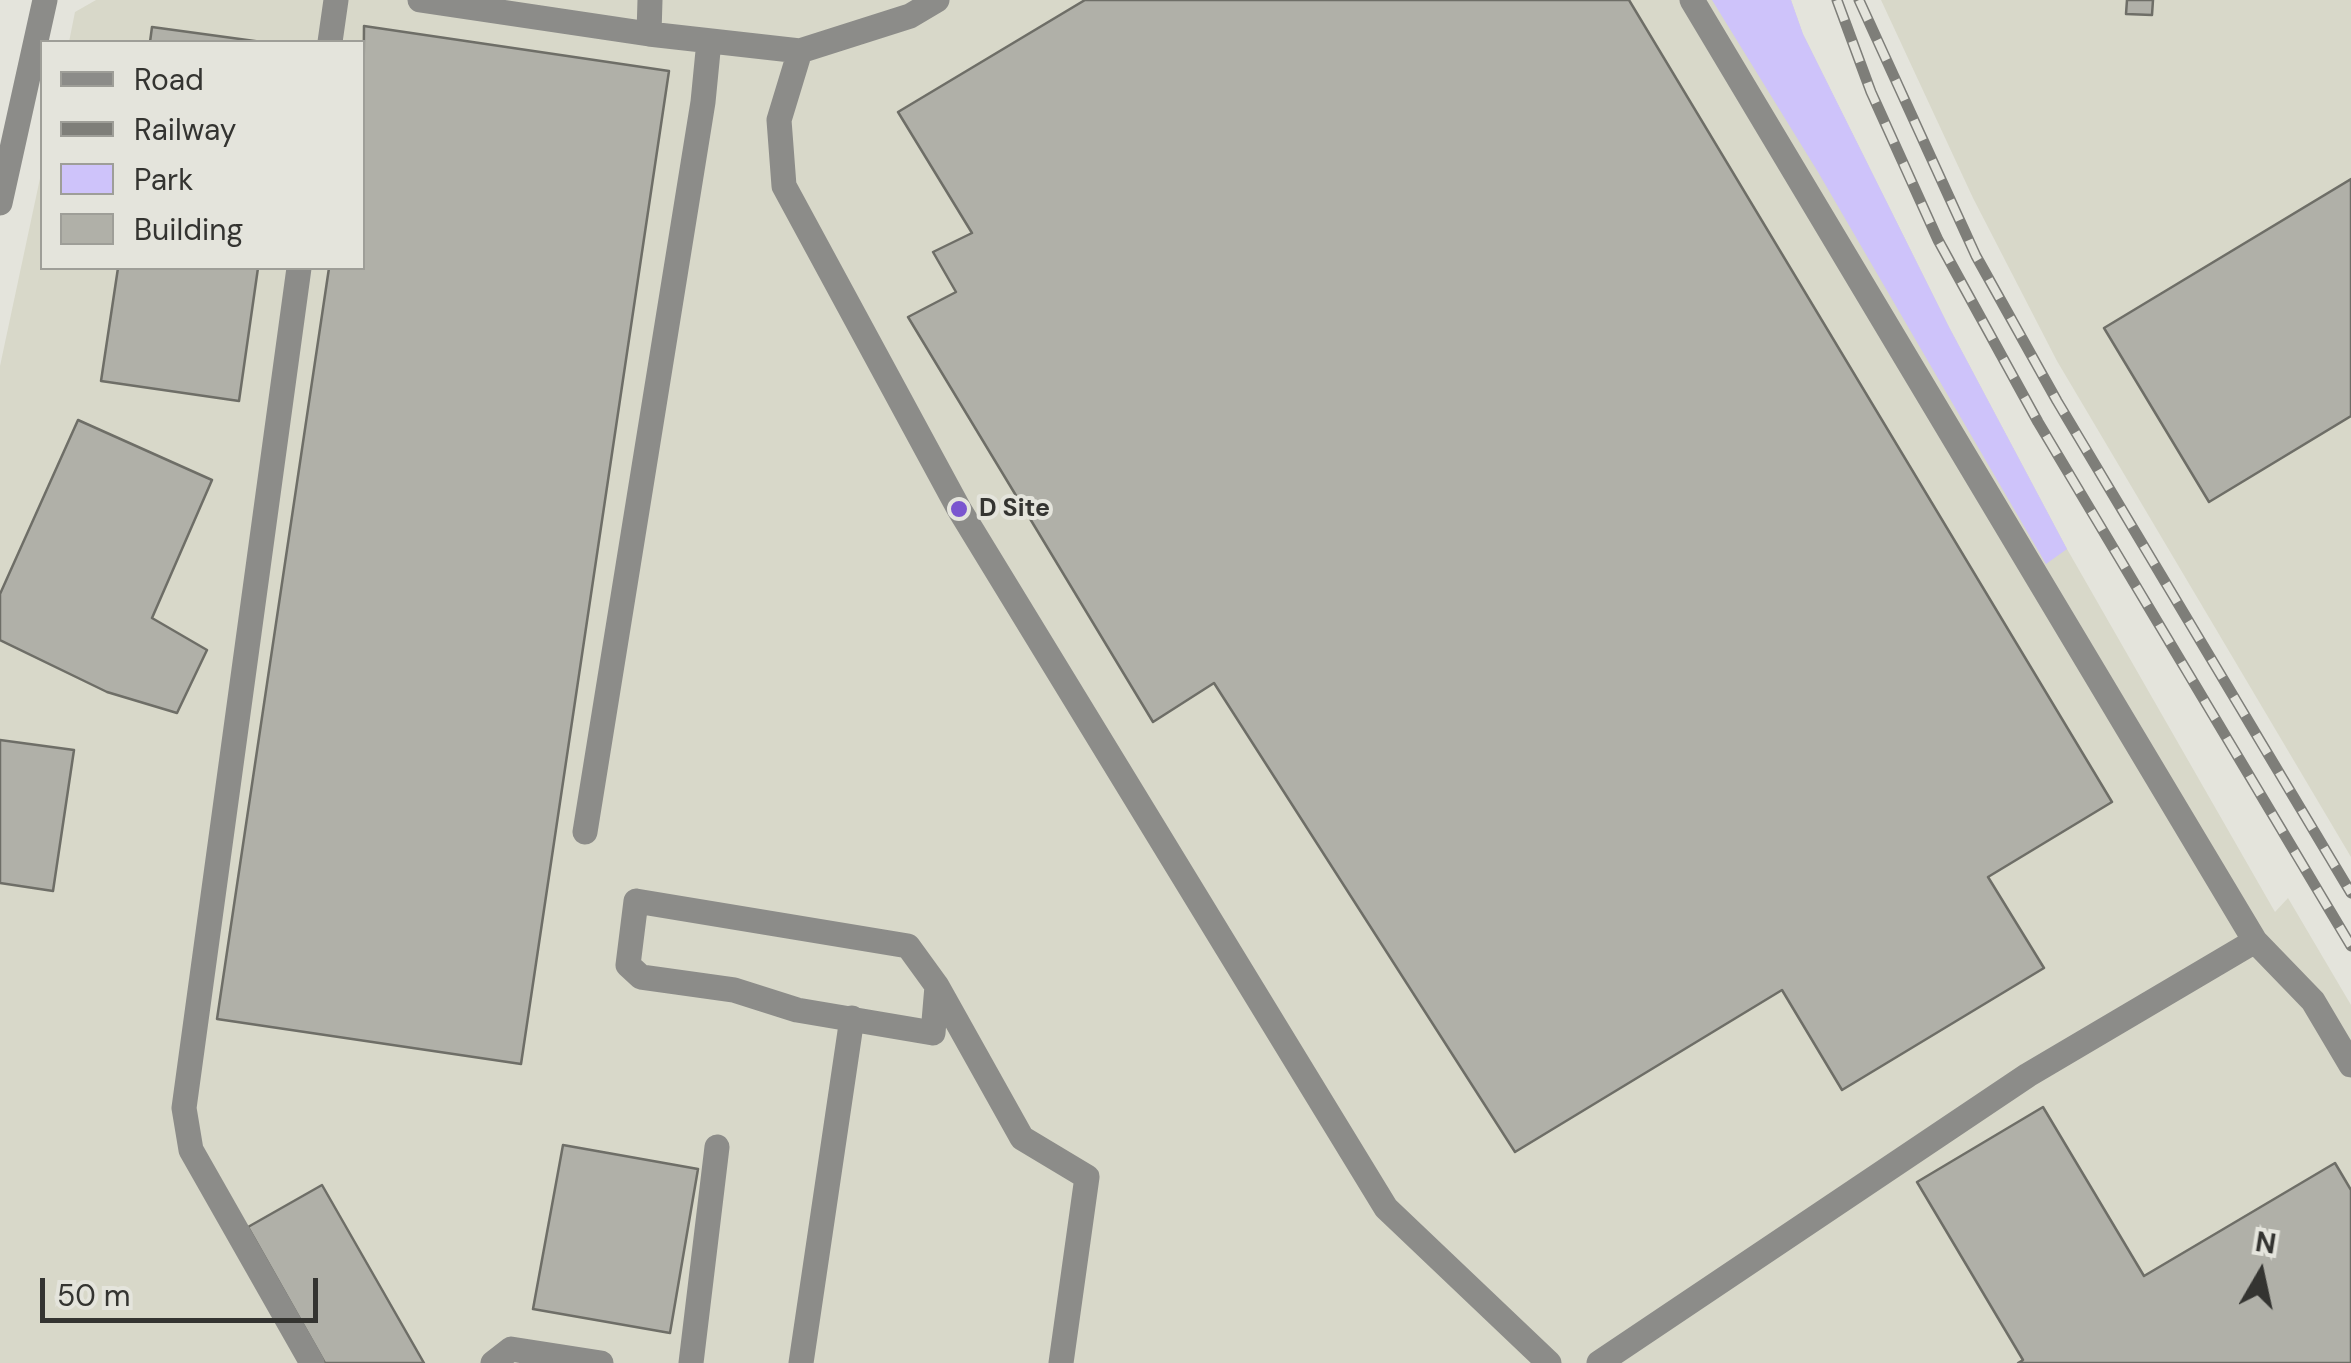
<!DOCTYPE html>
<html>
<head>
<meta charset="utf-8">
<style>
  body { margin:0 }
  #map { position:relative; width:2351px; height:1363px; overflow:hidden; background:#e4e4dc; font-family:"DM Sans",sans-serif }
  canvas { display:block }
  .legend { position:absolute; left:40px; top:40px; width:325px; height:230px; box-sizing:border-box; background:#e4e4dc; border:2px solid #9e9e98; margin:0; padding:12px 18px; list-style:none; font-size:30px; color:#343431 }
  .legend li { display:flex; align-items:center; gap:20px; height:50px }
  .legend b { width:50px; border:2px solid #9e9e98 }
  .north { position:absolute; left:2211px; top:1223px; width:100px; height:100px; -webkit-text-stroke:8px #e4e4dc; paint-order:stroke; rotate:9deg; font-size:28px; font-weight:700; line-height:40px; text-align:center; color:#343431 }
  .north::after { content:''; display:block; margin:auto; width:35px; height:45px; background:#343431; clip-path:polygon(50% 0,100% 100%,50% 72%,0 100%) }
  .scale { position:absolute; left:40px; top:1278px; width:278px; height:45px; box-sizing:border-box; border:5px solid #343431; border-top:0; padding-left:12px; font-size:30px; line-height:35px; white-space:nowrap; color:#343431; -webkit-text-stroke:8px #e4e4dc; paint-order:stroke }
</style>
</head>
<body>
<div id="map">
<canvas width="2351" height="1363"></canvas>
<ul class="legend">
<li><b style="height:12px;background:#8c8c89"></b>Road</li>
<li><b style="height:12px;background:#7e7e79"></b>Railway</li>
<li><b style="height:28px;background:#cec3fa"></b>Park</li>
<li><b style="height:28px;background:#b0b0a8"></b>Building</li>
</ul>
<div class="north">N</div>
<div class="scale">50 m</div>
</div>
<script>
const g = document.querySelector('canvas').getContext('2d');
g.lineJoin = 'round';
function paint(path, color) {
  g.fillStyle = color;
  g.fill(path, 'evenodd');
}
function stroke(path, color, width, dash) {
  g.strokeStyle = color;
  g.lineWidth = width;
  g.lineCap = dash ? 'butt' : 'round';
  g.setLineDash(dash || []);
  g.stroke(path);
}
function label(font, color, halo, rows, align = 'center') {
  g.font = font + ' "DM Sans",sans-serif';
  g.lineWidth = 8;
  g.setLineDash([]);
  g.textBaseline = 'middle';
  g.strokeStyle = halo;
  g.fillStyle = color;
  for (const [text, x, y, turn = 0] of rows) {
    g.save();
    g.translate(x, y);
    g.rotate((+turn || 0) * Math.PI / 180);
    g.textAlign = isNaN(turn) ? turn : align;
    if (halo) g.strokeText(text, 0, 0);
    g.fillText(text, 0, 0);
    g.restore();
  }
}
paint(new Path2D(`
  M96,0H1791L1803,34L1949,327L2067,549L2275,912L2288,898L2351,1005V1363H0V366L42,169V268H362V42H69L75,12Z
  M1881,0H2351V857L2057,361L1973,198Z`), '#d8d8c9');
paint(new Path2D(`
  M1712,0H1791L1803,34L1949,327L2067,549L2046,564L1818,172Z`), '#cec3fa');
const building = new Path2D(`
  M1085,0H1629L2112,802L1988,877L2044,968L1842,1090L1782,990L1515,1152L1214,683L1153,722L908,317L956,292L933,252L972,233L898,112Z
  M2127,0H2153L2152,15L2126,14Z
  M364,26L669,71L521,1064L217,1019L329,268H362Z
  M152,27L262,42H150Z
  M2351,179V416L2209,502L2104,328Z
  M118,268H258L239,401L101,381Z
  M78,420L212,480L152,618L207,650L177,713L107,692L0,640V594Z
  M0,740L74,750L53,891L0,883Z
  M2043,1107L2144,1276L2335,1163L2351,1190V1363H2018L2023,1360L1917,1182Z
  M563,1145L698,1169L670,1333L533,1309Z
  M322,1185L424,1363H325L248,1227Z`);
paint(building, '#b0b0a8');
stroke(building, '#6e6e67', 2.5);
stroke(new Path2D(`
  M420,0L649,34L800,51L779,120L784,186L959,509L1386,1208L1549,1363
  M1692,0L2255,941L2313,1001L2351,1065
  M649,34L650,0
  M330,42L336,0
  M800,51L910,16L937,0
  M0,203L45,0
  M299,268L184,1108L191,1150L312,1363
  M585,832L703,102L709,41
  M636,901L908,946L937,986L933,1033L797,1010L734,990L641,977L628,965Z
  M937,986L1022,1138L1087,1177L1061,1363
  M493,1363L511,1349L601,1363
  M691,1363L717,1147
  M801,1363L852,1018
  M1599,1363L2028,1075L2255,941`), '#8c8c89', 25);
const rail = new Path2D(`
  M1837,0L1871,92L1938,240L2038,422L2351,946
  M1859,0L1976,256L2057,401L2351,893`);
stroke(rail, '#7e7e79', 11);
stroke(rail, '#e4e4dc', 8, [22]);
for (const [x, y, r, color] of [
  [959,509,10,"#7a55cf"]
]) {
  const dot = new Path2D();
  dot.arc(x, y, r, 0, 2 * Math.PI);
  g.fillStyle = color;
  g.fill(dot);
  stroke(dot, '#e4e4dc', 4);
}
label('bold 25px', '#343431', '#e4e4dc', [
  ["D Site",979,509]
], 'left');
</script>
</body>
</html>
